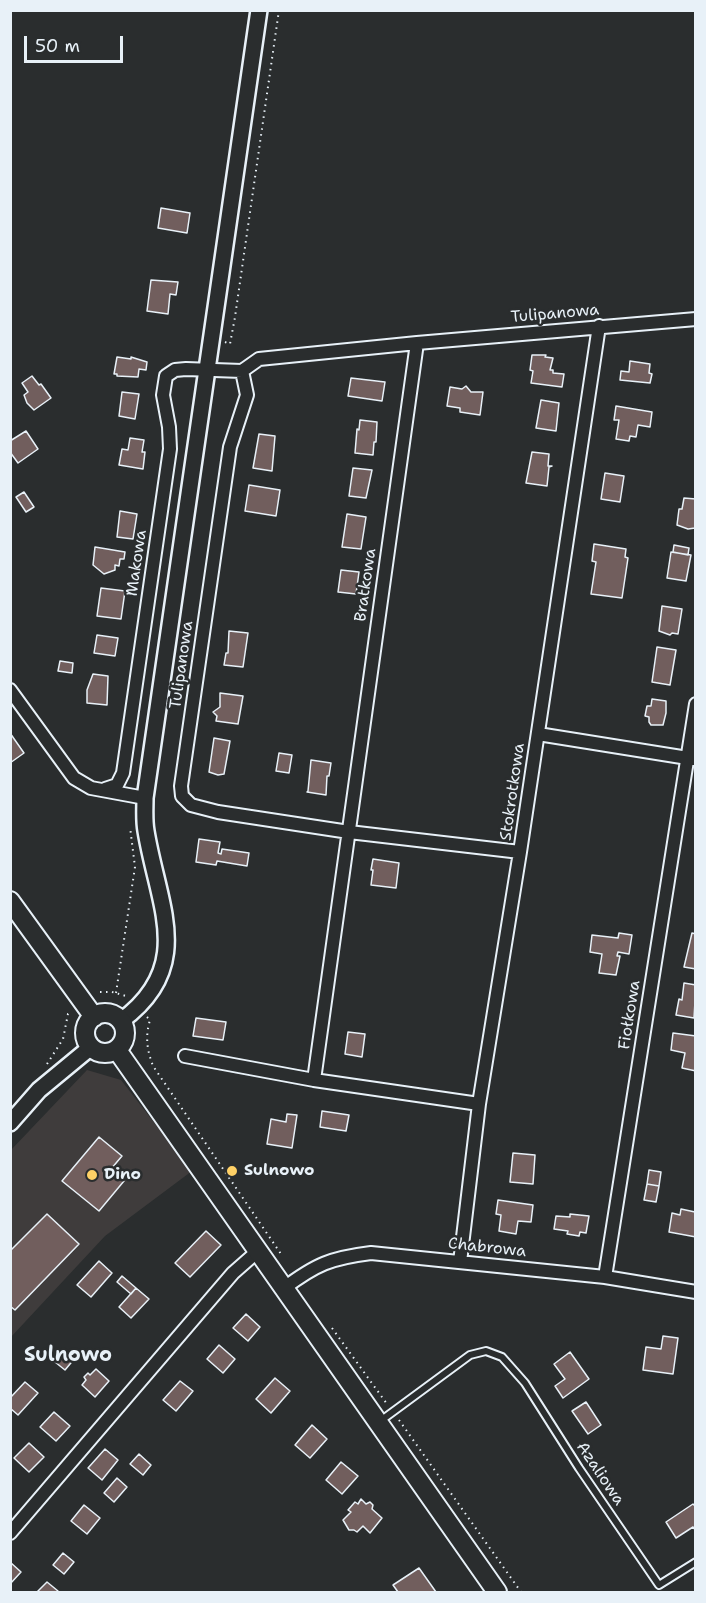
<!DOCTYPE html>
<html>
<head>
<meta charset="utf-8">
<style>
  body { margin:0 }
  #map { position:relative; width:706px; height:1603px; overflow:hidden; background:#2a2d2e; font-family:"Shantell Sans",sans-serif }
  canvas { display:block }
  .frame { position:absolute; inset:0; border:12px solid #e8f1f8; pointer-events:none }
  .scale { position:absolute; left:24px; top:36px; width:99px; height:27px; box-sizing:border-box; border:3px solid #e8f1f8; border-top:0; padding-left:8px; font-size:18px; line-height:21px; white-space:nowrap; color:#e8f1f8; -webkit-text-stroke:4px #2a2d2e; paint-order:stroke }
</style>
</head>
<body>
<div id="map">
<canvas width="706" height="1603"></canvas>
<div class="frame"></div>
<div class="scale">50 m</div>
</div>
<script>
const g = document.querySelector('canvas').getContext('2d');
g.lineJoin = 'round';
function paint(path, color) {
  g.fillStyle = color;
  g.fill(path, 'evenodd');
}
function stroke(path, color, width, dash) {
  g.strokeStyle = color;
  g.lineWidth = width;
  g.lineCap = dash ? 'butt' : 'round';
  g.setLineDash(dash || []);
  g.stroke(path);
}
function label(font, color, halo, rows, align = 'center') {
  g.font = font + ' "Shantell Sans",sans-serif';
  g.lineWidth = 5;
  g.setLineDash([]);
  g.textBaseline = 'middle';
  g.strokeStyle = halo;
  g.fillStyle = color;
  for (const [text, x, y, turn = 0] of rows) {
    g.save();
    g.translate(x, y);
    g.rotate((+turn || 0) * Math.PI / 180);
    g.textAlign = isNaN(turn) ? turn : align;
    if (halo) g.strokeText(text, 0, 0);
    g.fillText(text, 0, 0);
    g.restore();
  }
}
paint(new Path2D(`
  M87,1070L121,1080L192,1171L105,1236L11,1337V1150Z`), '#3f3c3c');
const building = new Path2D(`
  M161,208L190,213L187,233L158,228Z
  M151,280L178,282L176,295L170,294L168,314L147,311Z
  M532,355H546L545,357L553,358L550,370H553V373L564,374L562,387L531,383L533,371L530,370Z
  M117,357L131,359V357L147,362L146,370L139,369L138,377L117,376V374H114Z
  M630,361L650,364L649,373L652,374L650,383L620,380L621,371L629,372Z
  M32,376L39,385L41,384L51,398L34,410L27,403L24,395L28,392L22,383Z
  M351,378L385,382L382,401L348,396Z
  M466,386L471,392H483L480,415L460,412V408L447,406L450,387L462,389Z
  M122,392L139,394L135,419L119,416Z
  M541,400L559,403L556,431L536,428Z
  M616,406L652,412L650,427L638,425L636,437L630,436L629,441L616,439L619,420H614Z
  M360,420L377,422L376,442H374L373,455L355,453L357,429L359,430Z
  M26,431L38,449L18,463L10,452V441Z
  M259,434L275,436L272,471L253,468Z
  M130,438L144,440L142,452H145L143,469L119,465L122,449L128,450Z
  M532,452L549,454L548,466H552L549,467L547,486L526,483Z
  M353,468L372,470L366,498L349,496Z
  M605,473L624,476L620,502L601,499Z
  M249,485L280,490L276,516L245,511Z
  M24,492L34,507L26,512L16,497Z
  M684,498L696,499L695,528L688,529L677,525L679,509H682Z
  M120,511L137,514L133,539L117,537Z
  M347,514L366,517L361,549L342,547Z
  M594,544L626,549L625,557L628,558L622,598L591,594L596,562L592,561Z
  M674,545L689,548L688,555L673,552Z
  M95,547L125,552L124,559H120L119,566L115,565V570L104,574L93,565Z
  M671,552L691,555L686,581L667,578Z
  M341,570L359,572L356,594L338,592Z
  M101,588L125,591L121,619L97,616Z
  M662,606L682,609L678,634L672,633L670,635L659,631Z
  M229,631L248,633L243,667L224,665L226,653H228Z
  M97,635L118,638L115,656L94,653Z
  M657,647L676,650L670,685L652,682Z
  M60,661L73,663L72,673L58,671Z
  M93,674L108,676L107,705L87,703V690Z
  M220,693L243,696L238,724L216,721L217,716L213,712L220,707Z
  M652,699L666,701V713L663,725H651L649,722V717L645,716L647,706H651Z
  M10,733L24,753L10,763Z
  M214,738L230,741L224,774L218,775L209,772Z
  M279,753L292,755L289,773L276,771Z
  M311,760L331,763L329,776H327L326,795L307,792L308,791Z
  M199,839L220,842L218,853L221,854L222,849L249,853L247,866L217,861L216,865L196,862Z
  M373,859L399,863L396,888L371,885L373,870H371Z
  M619,933L632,935L629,954L618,952L617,956H620L616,975L599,973L602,954L590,952L592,935L618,938Z
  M692,933L696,934V969L684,967Z
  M684,983L696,985L694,1018L676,1015L679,999L682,1000Z
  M196,1018L226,1022L223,1040L193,1036Z
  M348,1032L365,1034L362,1057L345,1054Z
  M673,1033L696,1036V1071L682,1068L685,1053L671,1050Z
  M322,1111L349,1115L346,1131L320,1127Z
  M287,1114L297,1115L292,1148L267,1144L271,1119L286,1122Z
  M99,1137L122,1156L111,1169L124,1181L99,1211L62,1181Z
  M513,1153L535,1155L533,1184L510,1182Z
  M649,1170L661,1172L659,1186L647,1184Z
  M647,1184L659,1186L656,1202L644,1200Z
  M498,1200L533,1205L531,1222L518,1221L516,1234L499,1231L501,1215L496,1214Z
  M681,1209L695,1212L696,1237L669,1232L672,1213L680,1215Z
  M47,1214L79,1244L15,1310L10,1306V1251Z
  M570,1214L589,1216L586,1233L580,1232L579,1236L567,1234L568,1231L554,1229L556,1216L570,1217Z
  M206,1231L221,1245L190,1277L175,1263Z
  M99,1261L112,1273L91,1297L77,1285Z
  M122,1276L136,1288L131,1294L117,1282Z
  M136,1288L149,1299L131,1318L119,1307Z
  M246,1314L260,1327L248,1341L233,1328Z
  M663,1336L678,1338L673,1374L643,1370L646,1347L661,1349Z
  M219,1345L235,1359L223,1373L207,1359Z
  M65,1350L75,1358L65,1370L55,1362Z
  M570,1352L589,1379L563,1398L555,1386L565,1379L554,1364Z
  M96,1369L109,1381L95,1397L82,1385L86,1380L84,1377L88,1373L90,1375Z
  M275,1378L290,1391L271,1413L256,1399Z
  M180,1381L193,1391L176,1411L163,1400Z
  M25,1382L38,1393L18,1415L10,1408V1398Z
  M586,1402L601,1425L588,1434L572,1411Z
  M54,1412L70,1426L56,1441L40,1427Z
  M312,1425L327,1439L310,1458L295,1445Z
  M29,1443L44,1457L29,1472L14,1458Z
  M105,1449L118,1460L102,1480L88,1468Z
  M139,1454L151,1465L143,1475L130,1464Z
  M341,1462L358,1476L342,1494L326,1480Z
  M117,1478L127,1487L114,1502L104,1493Z
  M361,1499L366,1504L370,1502L373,1505L372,1509L382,1518L370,1533L363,1526L357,1532L354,1530H349L343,1520L351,1512L348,1510L355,1502L358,1504Z
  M693,1504L696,1507V1531L693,1527L676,1538L666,1522Z
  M84,1505L100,1518L87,1534L71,1521Z
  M63,1553L74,1562L64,1574L53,1565Z
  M10,1562L21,1572L10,1584Z
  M419,1568L436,1592H398L393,1585Z
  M47,1582L58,1591L57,1592H37Z`);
paint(building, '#715e5d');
stroke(building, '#e8f1f8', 1.5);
const service = new Path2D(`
  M379,1422L470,1355L486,1351L502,1357L525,1383L579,1468L659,1585L696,1562`);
const minor = new Path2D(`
  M242,371L247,395L230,447L181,786L182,796L191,805L218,812L349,832L520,852
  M10,690L74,778L91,788L145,798
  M538,734L694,759
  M105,789L117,785L123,773L170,449L169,427L163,395L166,376L175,370L186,369L242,371L259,359L417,343L696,319
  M185,1056L314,1080L479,1104
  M314,1080L417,343
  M460,1262L479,1104L520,852L599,326
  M605,1277L696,704
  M283,1289C316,1264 331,1258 371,1253L605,1277L696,1292
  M10,1533L233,1273L258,1251`);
const tertiary = new Path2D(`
  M121,1021C196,966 158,905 146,831C144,820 145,809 145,798L259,10
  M10,1123L39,1090L91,1047`);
const secondary = new Path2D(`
  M10,901L94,1017
  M85 1033a20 20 0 1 1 40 0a20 20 0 1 1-40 0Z
  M117,1050L497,1592`);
stroke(service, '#e8f1f8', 10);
stroke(minor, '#e8f1f8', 16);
stroke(tertiary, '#e8f1f8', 20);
stroke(secondary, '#e8f1f8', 22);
stroke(new Path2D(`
  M225,342L230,344L235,317L279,10
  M100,992H112L126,996
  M116,993L135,867L130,827
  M147,1017L150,1020C145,1037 147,1050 153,1066L281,1254
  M47,1064L63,1039L68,1014L72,1012
  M332,1328L387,1404
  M399,1420L521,1592`), '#e8f1f8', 2, [1.5, 4.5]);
stroke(service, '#2a2d2e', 6);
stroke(minor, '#2a2d2e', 12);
stroke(tertiary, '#2a2d2e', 15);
stroke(secondary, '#2a2d2e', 18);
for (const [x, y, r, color] of [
  [232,1171,6,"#ffd166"],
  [92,1175,6,"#ffd166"]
]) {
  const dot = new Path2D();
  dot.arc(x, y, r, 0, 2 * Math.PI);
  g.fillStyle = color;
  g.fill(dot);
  stroke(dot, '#2a2d2e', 2);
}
label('16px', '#e8f1f8', '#2a2d2e', [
  ["Tulipanowa",555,314,-5],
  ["Makowa",137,563,-82],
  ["Bratkowa",366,585,-82],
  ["Tulipanowa",182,665,-82],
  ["Stokrotkowa",513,792,-82],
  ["Fiołkowa",630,1015,-81],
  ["Chabrowa",487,1248,6],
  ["Azaliowa",600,1474,56]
]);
label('bold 16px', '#e8f1f8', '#2a2d2e', [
  ["Sulnowo",244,1171],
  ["Dino",104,1175]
], 'left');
label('bold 20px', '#e8f1f8', '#2a2d2e', [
  ["Sulnowo",68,1356]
]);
</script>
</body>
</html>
